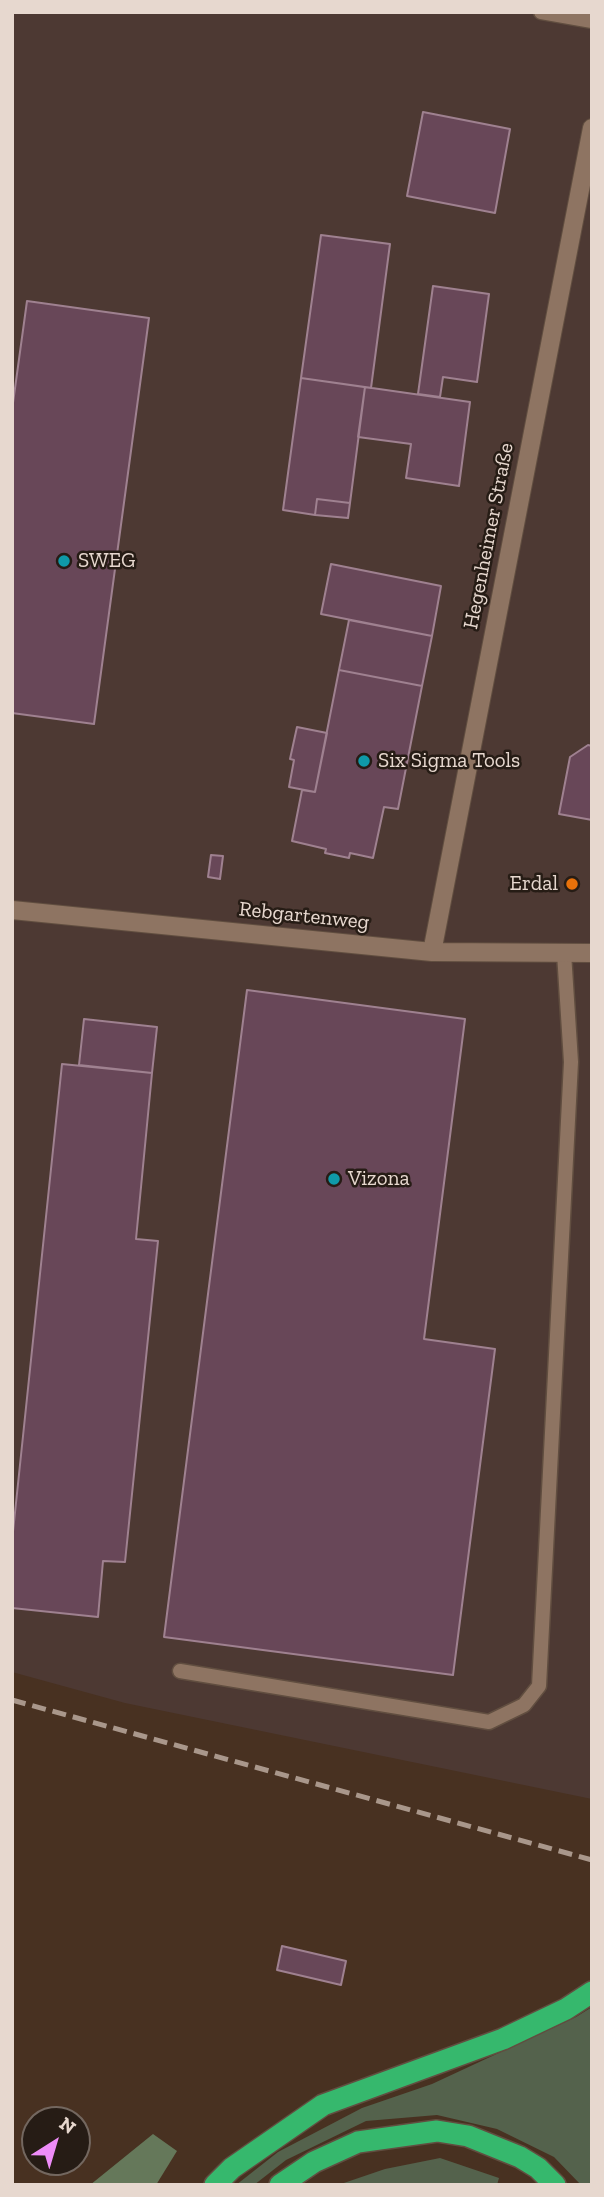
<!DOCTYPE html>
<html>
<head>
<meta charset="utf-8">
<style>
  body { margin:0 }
  #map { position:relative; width:604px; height:2197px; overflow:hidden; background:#483121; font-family:"Zilla Slab",serif }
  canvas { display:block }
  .frame { position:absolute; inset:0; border:14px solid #e7d8cf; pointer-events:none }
  .north { position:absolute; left:21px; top:2106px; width:70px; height:70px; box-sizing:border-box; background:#261c15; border:2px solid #73675f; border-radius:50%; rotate:37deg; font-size:19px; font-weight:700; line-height:28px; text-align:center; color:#e7d8cf }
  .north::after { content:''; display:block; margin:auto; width:24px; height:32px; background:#ee8cf8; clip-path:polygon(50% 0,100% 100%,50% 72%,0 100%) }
</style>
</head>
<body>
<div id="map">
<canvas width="604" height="2197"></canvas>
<div class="frame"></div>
<div class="north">N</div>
</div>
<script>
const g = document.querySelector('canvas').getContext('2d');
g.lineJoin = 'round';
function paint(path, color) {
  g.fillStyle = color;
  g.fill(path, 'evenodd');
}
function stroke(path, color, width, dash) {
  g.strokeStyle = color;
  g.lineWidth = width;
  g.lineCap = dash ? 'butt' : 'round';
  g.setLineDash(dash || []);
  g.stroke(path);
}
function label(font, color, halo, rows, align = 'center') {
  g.font = font + ' "Zilla Slab",serif';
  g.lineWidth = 5;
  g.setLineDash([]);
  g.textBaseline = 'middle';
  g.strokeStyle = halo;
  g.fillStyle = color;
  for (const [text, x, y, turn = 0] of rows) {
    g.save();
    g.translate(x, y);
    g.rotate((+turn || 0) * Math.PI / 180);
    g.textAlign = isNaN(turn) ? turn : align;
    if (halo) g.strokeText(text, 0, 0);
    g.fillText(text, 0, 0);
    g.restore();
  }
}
paint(new Path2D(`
  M12,12H592V1799L125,1703L12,1672Z`), '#4d3933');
paint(new Path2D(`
  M592,2007V2185H581L554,2157L497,2129L437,2115L366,2121L286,2160L254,2185H236L278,2152L362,2108L432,2084L576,2017Z
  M440,2158L499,2178L497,2185H338L385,2169Z`), '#54624c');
paint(new Path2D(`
  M153,2134L177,2151L156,2185H90Z`), '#65785a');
const building = new Path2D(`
  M423,112L510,129L495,213L407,196Z
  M321,235L390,244L371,388L301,378Z
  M433,286L489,294L477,382L443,377L440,397L418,394Z
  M27,301L149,318L94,724L12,713V410Z
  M301,378L365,387L350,503L317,499L315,515L283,510Z
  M365,387L470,402L459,486L406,478L411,444L358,437Z
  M317,499L350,503L348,518L315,515Z
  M331,564L441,586L432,636L321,614Z
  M349,620L432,636L422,686L339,670Z
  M339,670L422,686L398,809L384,807L373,858L350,853L349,858L325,853L326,849L292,841L302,790L315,792Z
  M297,727L327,733L315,792L289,787L294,760L290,759Z
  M588,745L592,746V820L559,814L570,757Z
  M211,855L223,856L220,879L208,877Z
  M247,990L465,1019L424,1339L495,1349L453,1675L164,1637Z
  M84,1019L157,1027L152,1073L79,1065Z
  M62,1064L152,1073L136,1239L158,1241L125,1562L103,1561L98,1617L12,1608V1541Z
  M282,1946L346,1961L341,1985L277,1970Z`);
paint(building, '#684758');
stroke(building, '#9f8190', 2);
const service = new Path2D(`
  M541,12L592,21
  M180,1671L489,1722L524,1705L539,1686L571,1062L564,953`);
const minor = new Path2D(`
  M12,910L432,952L592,953
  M432,952L592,128`);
const motorway = new Path2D(`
  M215,2185L232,2168L323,2105L503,2039L566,2009L592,1992
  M280,2185L314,2162L358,2142L437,2131L468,2136L520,2157L538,2168L555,2185`);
stroke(service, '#614e40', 17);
stroke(minor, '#614e40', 20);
stroke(motorway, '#614e40', 24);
stroke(service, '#8e7462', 14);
stroke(minor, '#8e7462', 18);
stroke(motorway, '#36b86d', 21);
stroke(new Path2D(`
  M12,1700L592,1860`), '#a9978b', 5, [14, 7]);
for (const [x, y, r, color] of [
  [64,561,7,"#0f9aa8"],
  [364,761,7,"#0f9aa8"],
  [572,884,7,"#e8710a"],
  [334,1179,7,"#0f9aa8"]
]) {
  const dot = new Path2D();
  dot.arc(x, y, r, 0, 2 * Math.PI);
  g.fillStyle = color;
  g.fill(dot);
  stroke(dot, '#261c15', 2.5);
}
label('21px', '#e7d8cf', '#261c15', [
  ["Hegenheimer Straße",489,536,-79],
  ["Rebgartenweg",304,916,6]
]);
label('21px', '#e7d8cf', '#261c15', [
  ["SWEG",78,561],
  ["Six Sigma Tools",378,761],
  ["Erdal",558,884,"right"],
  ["Vizona",348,1179]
], 'left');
</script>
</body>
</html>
